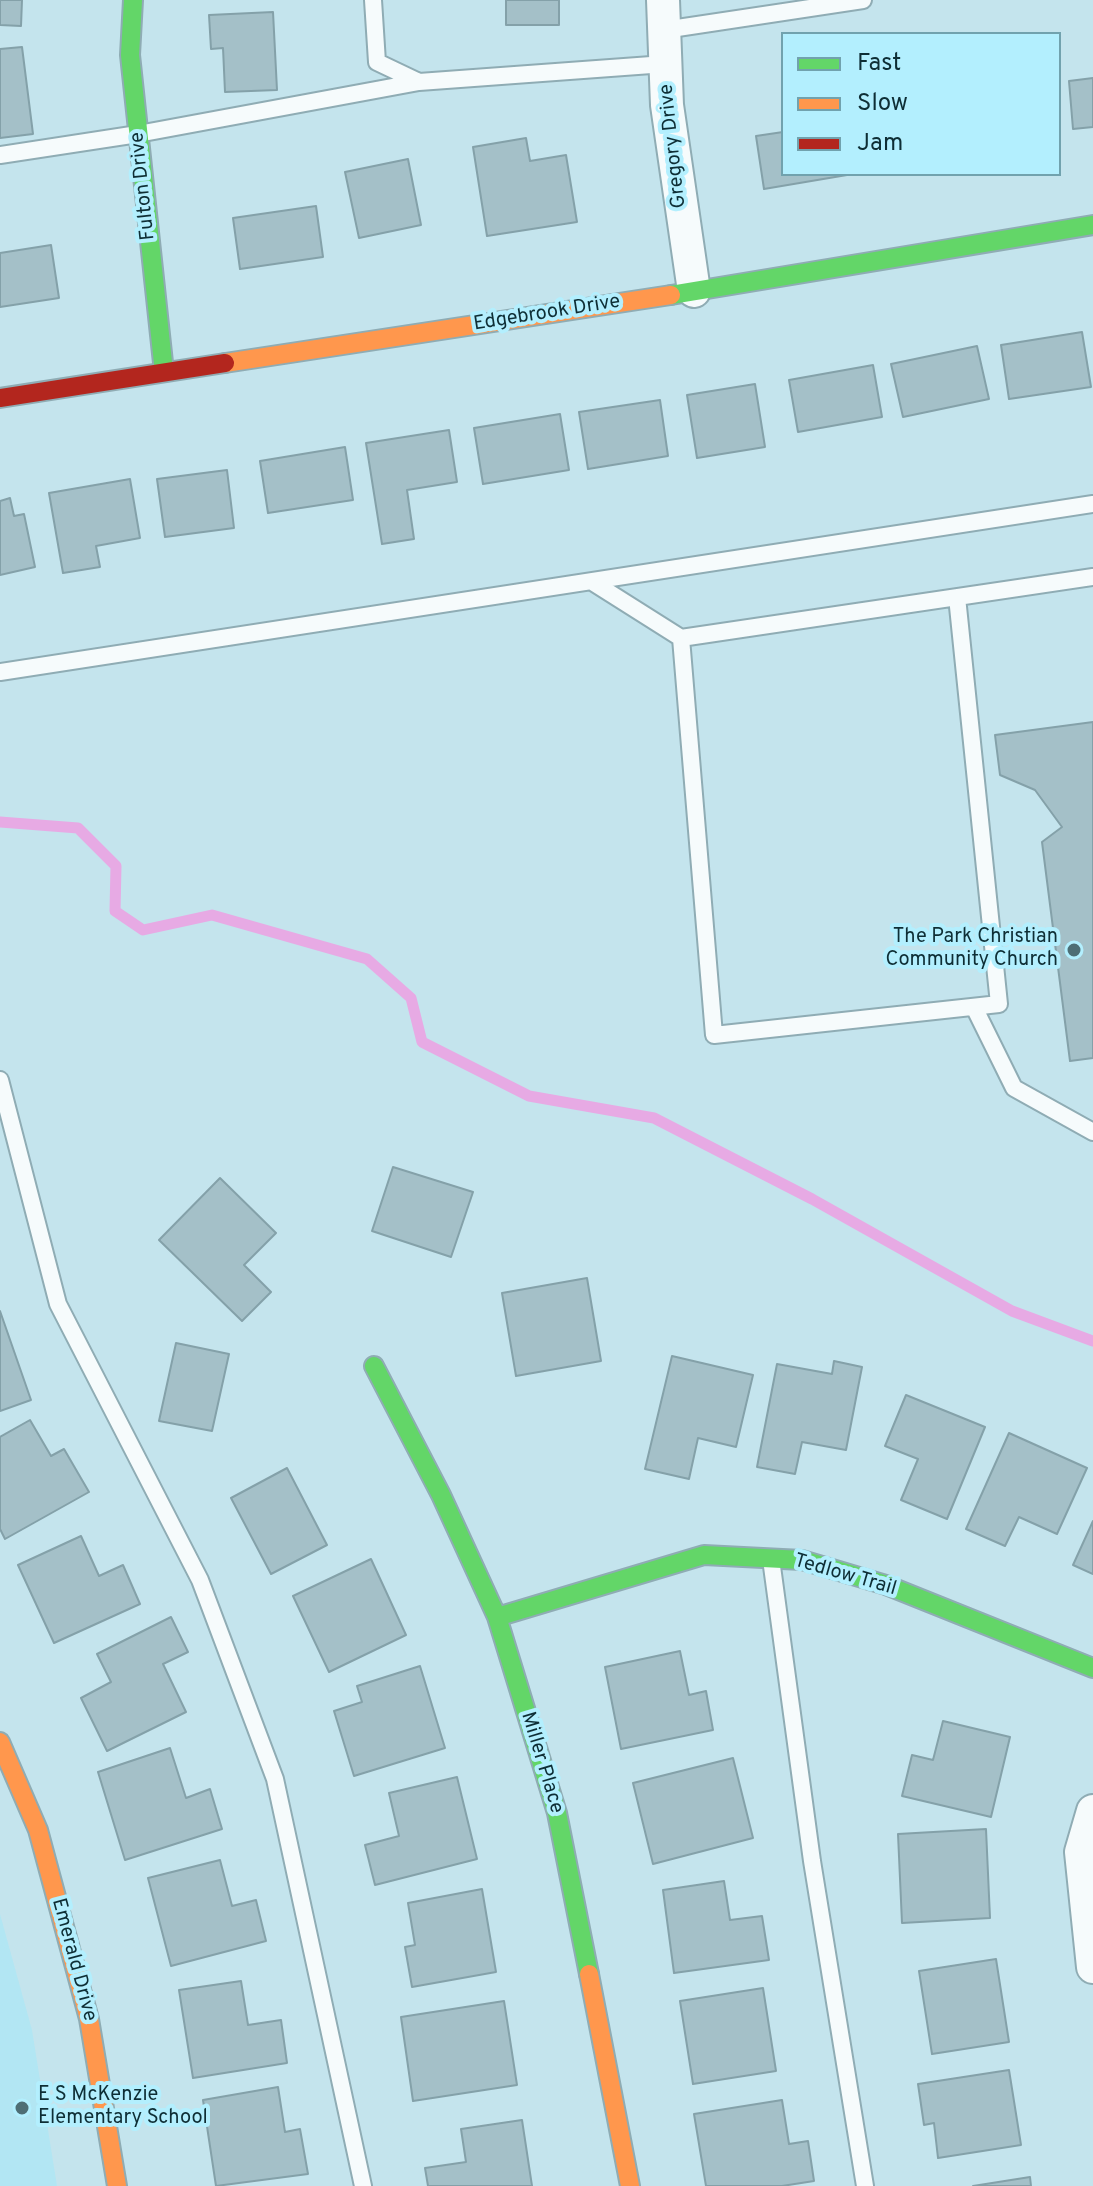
<!DOCTYPE html>
<html>
<head>
<meta charset="utf-8">
<style>
  body { margin:0 }
  #map { position:relative; width:1093px; height:2186px; overflow:hidden; background:#c4e4ed; font-family:Overpass,sans-serif }
  canvas { display:block }
  .legend { position:absolute; left:781px; top:32px; width:280px; height:144px; box-sizing:border-box; background:#b3effe; border:2px solid #71a2ae; margin:0; padding:10px 14px; list-style:none; font-size:24px; color:#0e2e35 }
  .legend li { display:flex; align-items:center; gap:16px; height:40px }
  .legend b { width:40px; border:2px solid #71a2ae }
</style>
</head>
<body>
<div id="map">
<canvas width="1093" height="2186"></canvas>
<ul class="legend">
<li><b style="height:10px;background:#63d668"></b>Fast</li>
<li><b style="height:10px;background:#ff974d"></b>Slow</li>
<li><b style="height:10px;background:#b3261e"></b>Jam</li>
</ul>
</div>
<script>
const g = document.querySelector('canvas').getContext('2d');
g.lineJoin = 'round';
function paint(path, color) {
  g.fillStyle = color;
  g.fill(path, 'evenodd');
}
function stroke(path, color, width, dash) {
  g.strokeStyle = color;
  g.lineWidth = width;
  g.lineCap = dash ? 'butt' : 'round';
  g.setLineDash(dash || []);
  g.stroke(path);
}
function label(font, color, halo, rows, align = 'center') {
  g.font = font + ' Overpass,sans-serif';
  g.lineWidth = 8;
  g.setLineDash([]);
  g.textBaseline = 'middle';
  g.strokeStyle = halo;
  g.fillStyle = color;
  for (const [text, x, y, turn = 0] of rows) {
    g.save();
    g.translate(x, y);
    g.rotate((+turn || 0) * Math.PI / 180);
    g.textAlign = isNaN(turn) ? turn : align;
    if (halo) g.strokeText(text, 0, 0);
    g.fillText(text, 0, 0);
    g.restore();
  }
}
paint(new Path2D(`
  M0,1914L32,2030L57,2186H0Z`), '#b2e6f3');
stroke(new Path2D(`
  M0,822L78,828L116,866L115,911L143,930L212,915L367,959L411,998L422,1042L529,1096L654,1118L812,1199L1012,1311L1093,1341`), '#e7aae4', 11);
const building = new Path2D(`
  M0,0H22L21,26L0,25Z
  M506,0H559V25H506Z
  M273,12L277,90L225,92L223,48L211,49L209,15Z
  M22,47L33,134L0,138V49Z
  M1093,78V127L1073,129L1069,81Z
  M783,132V174L847,175L764,189L756,136Z
  M526,138L530,161L566,155L577,222L487,236L473,147Z
  M408,159L421,225L359,238L345,172Z
  M316,206L323,257L240,269L233,218Z
  M51,245L59,298L0,307V253Z
  M1082,332L1091,387L1009,399L1001,345Z
  M977,346L989,399L903,417L891,364Z
  M873,365L882,417L798,432L789,380Z
  M755,384L765,447L697,458L687,395Z
  M660,400L668,456L588,469L579,412Z
  M560,414L569,470L483,484L474,428Z
  M449,430L457,482L407,490L414,539L382,544L366,443Z
  M345,447L353,500L268,513L260,461Z
  M227,470L234,528L165,537L157,479Z
  M130,479L140,538L96,546L100,567L63,573L49,493Z
  M10,498L14,516L24,514L35,567L0,575V501Z
  M1093,722V1058L1070,1061L1042,842L1062,827L1035,790L1000,775L995,735Z
  M393,1167L473,1192L451,1257L372,1231Z
  M220,1178L276,1233L244,1265L271,1292L242,1321L159,1240Z
  M587,1278L601,1361L516,1376L502,1293Z
  M0,1311L31,1400L0,1411Z
  M176,1343L229,1354L212,1431L159,1421Z
  M672,1356L753,1375L736,1447L698,1438L689,1479L645,1469Z
  M834,1361L862,1367L846,1450L802,1442L795,1474L757,1467L777,1364L832,1374Z
  M906,1395L985,1427L947,1519L901,1500L918,1459L885,1446Z
  M30,1420L51,1456L64,1449L89,1492L5,1539L0,1529V1437Z
  M1009,1433L1087,1468L1057,1534L1019,1517L1005,1546L966,1529Z
  M287,1468L327,1545L271,1574L231,1498Z
  M1093,1521V1574L1073,1565Z
  M81,1536L99,1576L123,1565L140,1604L54,1643L18,1565Z
  M371,1559L406,1635L329,1672L293,1596Z
  M171,1617L188,1652L163,1664L186,1712L107,1751L81,1698L111,1682L97,1654Z
  M680,1651L689,1695L706,1691L713,1730L621,1749L605,1667Z
  M420,1666L445,1748L354,1776L334,1711L362,1702L357,1686Z
  M943,1721L1010,1737L991,1817L902,1796L912,1755L933,1760Z
  M170,1748L186,1798L210,1789L222,1829L125,1860L98,1772Z
  M733,1758L753,1838L653,1864L633,1783Z
  M457,1777L477,1859L375,1885L365,1845L399,1836L389,1793Z
  M986,1829L990,1918L902,1923L898,1834Z
  M220,1860L232,1906L256,1900L266,1941L171,1966L148,1878Z
  M724,1881L730,1920L762,1916L769,1960L674,1973L663,1890Z
  M482,1889L496,1972L412,1987L405,1947L415,1945L408,1903Z
  M996,1959L1009,2042L932,2054L919,1971Z
  M241,1981L248,2025L281,2020L287,2063L193,2078L179,1990Z
  M763,1988L776,2071L693,2084L680,2001Z
  M504,2001L517,2085L413,2101L401,2017Z
  M1009,2070L1021,2145L938,2158L934,2123L924,2125L918,2084Z
  M278,2087L285,2132L300,2129L308,2174L216,2186L203,2100Z
  M782,2100L789,2144L808,2141L814,2181L782,2186H706L694,2114Z
  M522,2120L532,2186H428L425,2168L466,2162L461,2129Z
  M1030,2177L1031,2186H973Z`);
paint(building, '#a4c0c8');
stroke(building, '#84a1a9', 2);
const lane = new Path2D(`
  M373,0L377,62L419,82L665,64
  M664,30L863,0
  M0,155L138,134L419,82
  M594,583L681,638
  M957,597L999,1004L714,1035L681,638L1093,577
  M0,672L1093,504
  M974,1007L1014,1088L1093,1132
  M0,1080L58,1304L200,1580L275,1779L363,2186
  M771,1559L812,1861L865,2186`);
const street = new Path2D(`
  M663,0L667,105L694,291
  M1093,1811L1081,1852L1093,1967`);
const fast = new Path2D(`
  M133,0L130,55L164,372
  M671,295L1093,225
  M374,1366L441,1495L497,1617L557,1813L589,1974
  M497,1617L704,1555L802,1560L886,1585L1093,1668`);
const slow = new Path2D(`
  M225,363L671,295
  M0,1742L38,1830L89,2019L117,2186
  M589,1974L630,2186`);
const jam = new Path2D(`
  M0,398L225,363`);
stroke(lane, '#8facb4', 20);
stroke(street, '#8facb4', 36);
stroke(fast, '#8facb4', 22);
stroke(slow, '#8facb4', 22);
stroke(jam, '#8facb4', 22);
stroke(lane, '#f6fbfc', 16);
stroke(street, '#f6fbfc', 32);
stroke(fast, '#63d668', 18);
stroke(slow, '#ff974d', 18);
stroke(jam, '#b3261e', 18);
for (const [x, y, r, color] of [
  [1074,950,8,"#4e6e75"],
  [22,2108,8,"#4e6e75"]
]) {
  const dot = new Path2D();
  dot.arc(x, y, r, 0, 2 * Math.PI);
  g.fillStyle = color;
  g.fill(dot);
  stroke(dot, '#b3effe', 3);
}
label('20px', '#0e2e35', '#b3effe', [
  ["Gregory Drive",674,146,-96],
  ["Fulton Drive",144,186,-96],
  ["Edgebrook Drive",547,314,-9],
  ["Tedlow Trail",845,1576,16],
  ["Miller Place",541,1763,73],
  ["Emerald Drive",73,1960,75]
]);
label('20px', '#0e2e35', '#b3effe', [
  ["The Park Christian",1058,938],
  ["Community Church",1058,961],
  ["E S McKenzie",38,2096,"left"],
  ["Elementary School",38,2119,"left"]
], 'right');
</script>
</body>
</html>
